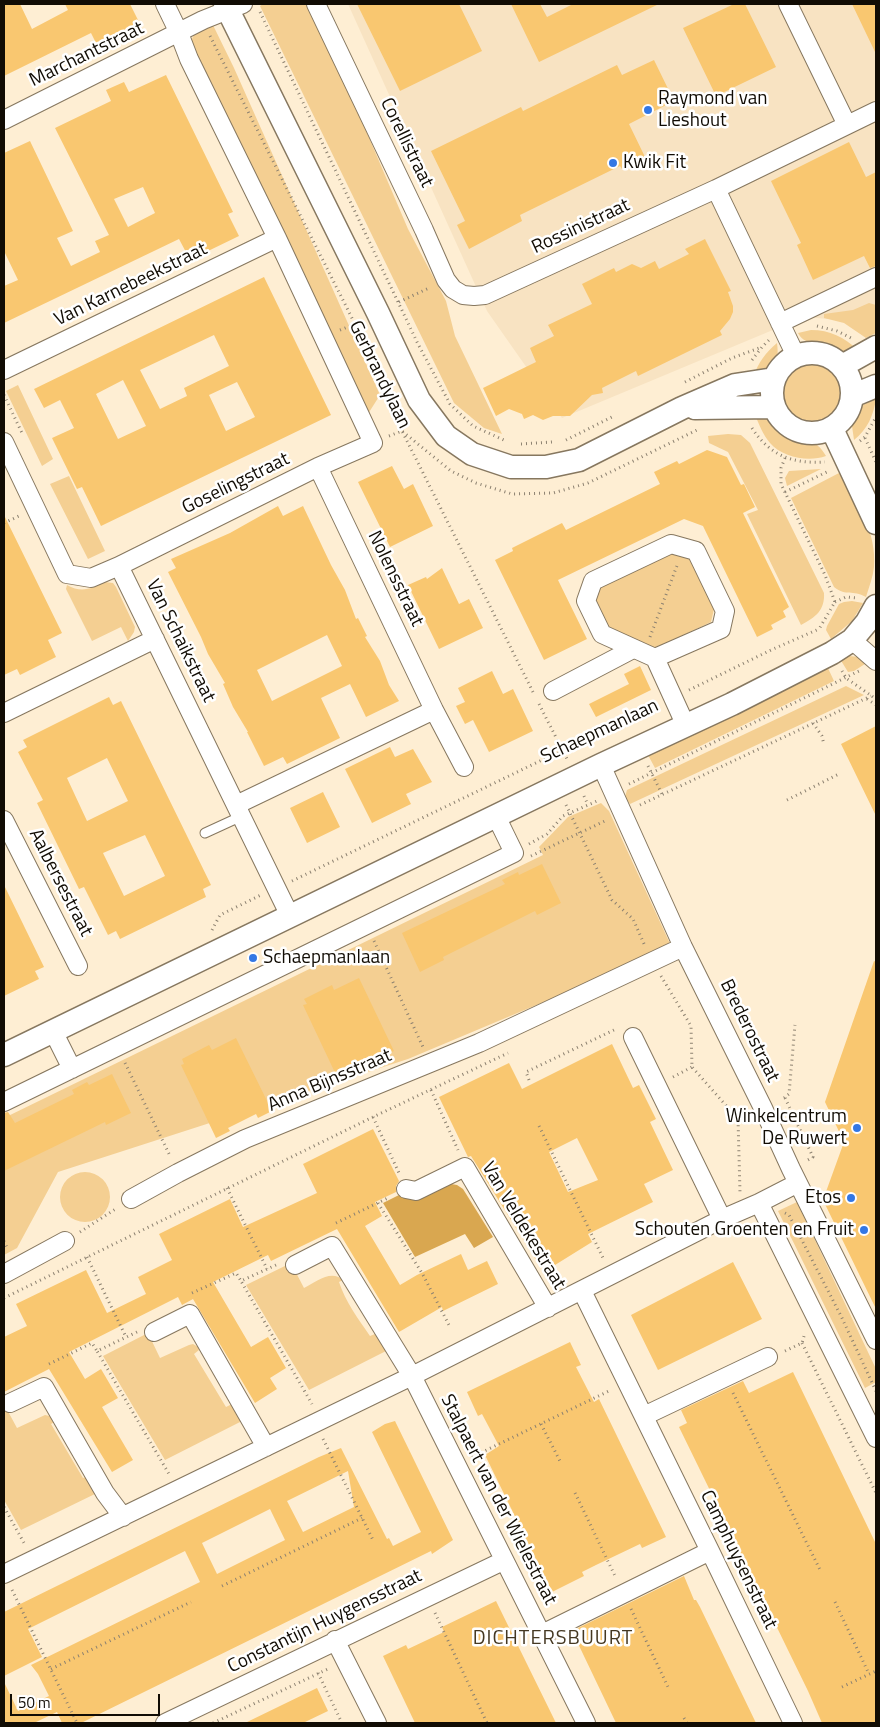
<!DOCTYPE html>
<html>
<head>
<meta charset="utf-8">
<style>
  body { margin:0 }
  #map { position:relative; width:880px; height:1727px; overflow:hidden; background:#feeed3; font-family:"Titillium Web",sans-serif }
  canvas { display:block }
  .frame { position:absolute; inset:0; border:5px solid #110c04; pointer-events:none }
  .scale { position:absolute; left:10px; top:1694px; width:150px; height:22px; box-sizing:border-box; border:2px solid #110c04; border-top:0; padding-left:6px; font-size:15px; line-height:18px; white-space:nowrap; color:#110c04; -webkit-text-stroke:4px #fff; paint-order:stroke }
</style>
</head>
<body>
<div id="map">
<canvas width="880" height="1727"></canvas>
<div class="frame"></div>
<div class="scale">50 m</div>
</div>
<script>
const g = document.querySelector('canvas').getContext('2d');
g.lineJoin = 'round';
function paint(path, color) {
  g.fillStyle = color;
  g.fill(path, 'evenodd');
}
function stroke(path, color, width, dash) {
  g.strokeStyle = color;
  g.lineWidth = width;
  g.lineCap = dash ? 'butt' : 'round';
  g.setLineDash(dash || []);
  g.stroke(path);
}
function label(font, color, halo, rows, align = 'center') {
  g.font = font + ' "Titillium Web",sans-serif';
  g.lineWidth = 5;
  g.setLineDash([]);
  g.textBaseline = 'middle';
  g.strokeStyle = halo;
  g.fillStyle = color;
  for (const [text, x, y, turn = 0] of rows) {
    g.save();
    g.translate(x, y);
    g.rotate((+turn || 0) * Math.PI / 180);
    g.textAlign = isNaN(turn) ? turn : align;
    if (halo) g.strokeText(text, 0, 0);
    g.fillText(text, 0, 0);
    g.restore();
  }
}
paint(new Path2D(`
  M348,4H876V317L866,322L804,317L562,418L487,311Z`), '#f8e3c2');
paint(new Path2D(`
  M263,4H312L408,229L446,301L455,336L502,434L484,428L454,403L260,6Z
  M211,21L234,68L380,395L366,417L199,68C191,39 184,39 211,21Z
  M869,303L876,305V333L866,338L844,323L824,318V314L853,310Z
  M811,330C830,330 844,337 858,350C853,351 847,354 842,352C836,351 832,347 827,345C816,342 804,345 798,333Z
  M777,343C780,366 773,369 753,377C759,362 765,353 777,343Z
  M783 393a29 29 0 1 1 58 0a29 29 0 1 1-58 0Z
  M18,385L53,459L42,466L6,391Z
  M876,398C874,415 867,430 854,440L852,426L863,405Z
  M763,414C774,420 781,431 794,438C810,446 814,436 826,456C809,462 783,458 770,443C763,435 759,424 755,415Z
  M728,434L741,435L750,443L824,593C825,610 816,617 801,625L747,514L758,510L728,452L709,443L708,436Z
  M821,469L787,486L785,478L789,471Z
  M839,473C857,500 877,533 874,567C873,577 869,587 866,597C852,589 847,597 834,587L791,498Z
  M69,476L105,551L88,559L50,484Z
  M676,551L690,557L714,609L711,622L654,649L610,632L593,599L602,585Z
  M105,582L113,583L116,587L135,627L134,632L128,641L121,627L92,641L66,589L67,585C81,593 91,589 105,582Z
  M852,601L863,603L852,621L831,639L826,630L827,626L839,604L844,602Z
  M849,656L859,657L868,662L854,671L848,672L840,659Z
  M827,666L834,681L655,768L648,755Z
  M846,686L864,695L630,804L625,797L627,790Z
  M601,803L609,811L672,948L408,1059L58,1172L17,1248L4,1255V1118L543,855L539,847L568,817Z
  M60 1197a25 25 0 1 1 50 0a25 25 0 1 1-50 0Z
  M797,1202L876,1369V1382L865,1388L778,1211Z
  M289,1264L292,1265L304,1288C316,1282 331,1269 343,1280L339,1282C345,1301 359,1320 370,1336L375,1334L386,1351L309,1390L246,1285Z
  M148,1333L160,1358L189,1345L193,1344L198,1347L199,1350L194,1354L226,1407L232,1404L242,1421L165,1460L103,1356Z
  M4,1404L17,1428L45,1415L54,1417L56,1421L51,1424L83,1478L89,1476L99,1492L21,1530L4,1500Z`), '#f4cf92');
paint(new Path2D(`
  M451,1184L457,1185L463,1189L493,1237L474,1248L465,1234L415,1257L383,1203L407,1191Z`), '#d9a750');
paint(new Path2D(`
  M4,4H20L32,29L68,10L65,4H130L143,30L100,51L91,33L4,76Z
  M357,4H459L482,51L400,91Z
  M511,4H540L547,17L573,4H659L539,62Z
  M734,4H745L776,67L716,96L683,28Z
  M852,4H876V54Z
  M654,60L674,101L629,124L645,157L622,169L620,166L520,215L522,221L469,249L457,225L465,221L431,151L521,107L523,111L617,65L622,75Z
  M166,75L233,212L228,214L239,236L206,252L204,248L188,256L179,239L4,323V286L18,280L4,251V153L30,141L73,231L57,238L71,266L100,252L95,241L109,235L55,128L111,101L106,90L124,82L129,92ZM143,187L155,213L128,227L114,199Z
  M849,142L866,177L876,172V266L870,268L864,256L813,280L797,245L801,243L771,181Z
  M705,239L731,291L728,292L733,306V312L730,319L720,331L722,335L638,376L636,371L602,388L603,393L592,395L570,416H553L543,420L533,415L524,419L522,414L509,409L496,416L483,388L536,362L530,348L554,336L548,325L592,304L582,284L614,268L616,272L632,264L641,268L655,261L659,269L689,254L685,249Z
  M264,277L331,415L101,526L82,487L77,489L52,438L74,428L60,400L44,408L34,389ZM214,335L229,366L184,388L187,396L160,409L140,370ZM123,380L146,426L118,439L96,394ZM237,382L255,417L226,431L209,395Z
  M707,450L727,457L741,485L744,484L755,507L743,513L789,607L783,611L786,617L771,625L773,629L757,637L703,526L684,519L558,580L587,639L544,660L495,560L513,551L512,548L562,523L566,530L660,484L654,472L677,461L679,464Z
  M392,466L404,489L413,484L433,526L390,547L358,482Z
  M278,506L283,516L303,506L331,565L345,590L356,619L358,618L367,636L365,637L380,661L389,685L399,701L366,717L350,684L321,698L340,738L287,764L283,757L264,766L247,732H248L233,707L223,684L225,683L208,654L201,637L168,572L176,568L171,559L230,533ZM327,635L342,666L272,701L257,670Z
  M4,515L62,633L48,640L56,657L20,675L17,669L4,675Z
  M442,568L459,604L469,599L483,628L439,649L408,585L426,577L427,579Z
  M640,666L651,690L596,717L589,704L629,684L624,674Z
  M492,671L503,694L513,689L533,731L489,752L473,720L465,724L456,706L465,702L458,688Z
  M109,697L113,705L121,701L211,885L203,889L206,897L120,939L116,931L108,935L84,887L79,889L37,803L43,800L18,752L27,747L23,740ZM107,758L128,801L87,821L67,778ZM145,835L165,876L124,896L103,853Z
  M876,726V816L841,744Z
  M390,747L395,757L413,749L432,782L406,794L411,804L372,823L345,769Z
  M323,792L340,827L307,843L290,808Z
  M542,864L561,903L537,915L535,911L443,957L444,960L420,972L402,933L505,884L502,880L518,872L519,875Z
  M4,885L44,967L35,971L39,979L4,996Z
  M874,961L876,962V1309L823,1200L844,1142L825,1102Z
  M359,978L394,1051L338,1079L303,1005L307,1004L304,999L332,985L334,990Z
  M236,1038L272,1111L258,1118L256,1114L228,1128L230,1131L216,1138L181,1065L184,1064L182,1059L209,1045L212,1050Z
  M612,1044L633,1088L639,1085L656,1119L650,1122L673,1170L644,1184L653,1202L588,1234L592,1242L555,1265L550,1258L539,1265L471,1156L468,1157L439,1097L509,1063L522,1089ZM577,1138L598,1180L568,1192L549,1152Z
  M112,1074L131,1113L106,1125L105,1122L4,1171V1113L8,1112L15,1123L74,1094L72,1090L87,1082L89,1085Z
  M373,1129L399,1181L396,1186V1192L375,1202L382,1216L365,1226L400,1285L417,1275L461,1254L468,1270L487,1261L498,1284L443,1311L442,1307L399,1332L337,1229L271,1261L268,1255L213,1282L251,1347L268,1337L286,1368L270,1378L277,1389L255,1403L193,1299L182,1305L178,1297L69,1352L85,1379L101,1369L118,1398L102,1407L133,1460L112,1472L49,1369L4,1392V1337L27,1326L16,1304L86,1270L107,1313L146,1294L138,1277L172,1260L159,1234L230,1199L243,1227L317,1193L303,1164Z
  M733,1262L762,1319L658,1370L631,1315Z
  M570,1342L581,1365L576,1367L594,1402L599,1399L666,1537L642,1548L640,1544L596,1565L582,1572L584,1576L552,1592L485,1455L499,1446L482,1414L478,1416L467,1392Z
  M793,1372L876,1544V1723H822L808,1691L679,1427L687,1423L681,1410L743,1381L749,1393Z
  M395,1421L453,1540L432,1554L431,1551L81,1723H62L57,1712L34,1723H4V1682L18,1711L49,1696L38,1674L31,1665L200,1582L185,1551L28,1629L42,1657L4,1676V1612L319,1457L341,1448L387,1539L389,1538L393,1546L421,1532L372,1432L385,1424ZM348,1471L354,1507L303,1532L287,1501ZM270,1509L285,1540L217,1574L202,1543Z
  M684,1576L694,1600H696L700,1607L756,1723H616L572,1631Z
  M496,1601L556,1723H415L383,1656L406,1645L408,1649L444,1632L442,1627Z
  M317,1688L328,1711L303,1723H245Z`), '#f9c770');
const service = new Path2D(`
  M205,833L242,816`);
const minor = new Path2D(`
  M316,4L424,230L446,280L453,289L463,295L474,296L485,295L716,189L876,111
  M788,4L847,125
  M4,120L203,20L243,4
  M716,189L796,356
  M780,323L876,277
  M4,370L277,238
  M4,442L67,574L91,578L119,566L290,916
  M318,467L434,710L464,767
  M119,566L318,467L373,443L277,238L189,59L179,33L165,4
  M852,640L876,661
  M655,658L721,629L725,611L696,551L671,544L593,581L586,601L602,634L655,658L686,726
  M553,691L633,649
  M4,713L155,639
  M601,765L683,947L763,1108L791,1169L876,1340
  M236,805L434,710
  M4,820L78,966
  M53,1031L72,1069
  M633,1037L722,1219
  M4,1102L514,853L496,816
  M406,1189L416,1191L465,1167L548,1308
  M131,1199L178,1173L245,1139L479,1043L683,947
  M759,1203L876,1438
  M295,1265L332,1246L412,1376L586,1723
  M4,1274L65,1241
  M582,1291L710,1551L793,1723
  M154,1332L190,1314L266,1447
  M10,1403L44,1387L105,1493L123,1517
  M644,1416L768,1357
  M4,1574L412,1376L722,1219L759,1203L798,1183
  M542,1634L710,1551
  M335,1640L377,1723
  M165,1723L503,1561`);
const tertiary = new Path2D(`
  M225,4L378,313L419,400L446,436L472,454L511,467H546L579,460L682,408L735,385L774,379
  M772 393a40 40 0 1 1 80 0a40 40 0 1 1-80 0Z
  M842,366L876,347
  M852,396L876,386
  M695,408L774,407
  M832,429L876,523
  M4,1055L601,765L732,704L832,653L852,640L867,622L876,606`);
stroke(service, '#86775f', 11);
stroke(minor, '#86775f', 20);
stroke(tertiary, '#86775f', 25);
stroke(new Path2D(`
  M260,12L418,344L450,404L473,426L506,441
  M210,36L355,324L402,431L451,471L476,483L512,494L553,493L588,483L697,430
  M399,302L429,288
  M817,326L837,331L851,338
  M340,330L355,324
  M752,360L762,347L769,340
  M685,382L732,358L762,347
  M4,395L22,433
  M752,428C770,456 793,464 825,462
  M389,436L402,431L534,694
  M865,438L876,462
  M566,440L614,416
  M860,441L865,437L876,417
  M521,444L552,442
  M785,458L781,468V484L825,575L835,602L819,629
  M785,492L829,471
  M4,523L19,516
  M835,602L846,597L857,598
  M650,637L678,563
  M842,671L846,678L876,699
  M689,690L771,650L819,629
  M867,699L876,705
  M539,704L567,759
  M813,723L822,736L824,745
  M648,766L662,794
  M629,784L859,671
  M584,796L588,805
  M787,800L839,774
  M566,805L612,900L633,919L645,946
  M640,805L871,696
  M529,844L547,834L563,816L597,801
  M531,856L607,820
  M292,881L544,759L590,740L658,705
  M212,930L220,915L261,895
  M374,941L423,1047
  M661,976L691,1026L692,1067L738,1119L740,1192
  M125,1063L170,1156
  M673,1077L692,1067
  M529,1080L526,1072L616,1029
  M431,1090L458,1150
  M784,1098L789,1094L795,1025
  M785,1098L813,1157L806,1161
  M373,1117L399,1173
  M539,1126L603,1258
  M227,1188L267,1269
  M378,1203L422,1273L449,1325
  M785,1213L789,1215L841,1316L876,1391
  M336,1223L390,1197
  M80,1232L117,1208
  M4,1241L8,1250
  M87,1257L126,1337
  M276,1265L241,1281L312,1404
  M192,1293L236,1273L241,1281
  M4,1298L373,1117L508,1053
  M137,1332L97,1351L169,1474
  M802,1343L876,1493
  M785,1351L802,1343L804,1336
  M49,1364L92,1343L97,1351
  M733,1393L821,1572
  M541,1424L561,1463
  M323,1439L373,1540
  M472,1457L611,1390
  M575,1493L616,1578
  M4,1507L24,1543
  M222,1586L362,1518
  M12,1590L77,1723
  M835,1602L869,1674
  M631,1609L668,1687
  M435,1613L487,1723
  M51,1669L191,1602
  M318,1673L342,1723
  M842,1687L876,1671
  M684,1718L687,1723
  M213,1723L330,1668`), '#8c8170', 3, [1, 4]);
stroke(service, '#fff', 9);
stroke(minor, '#fff', 18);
stroke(tertiary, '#fff', 22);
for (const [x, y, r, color] of [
  [648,110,5,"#3377e4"],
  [613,163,5,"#3377e4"],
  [253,958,5,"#3377e4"],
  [857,1128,5,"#3377e4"],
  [851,1198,5,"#3377e4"],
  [864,1230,5,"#3377e4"]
]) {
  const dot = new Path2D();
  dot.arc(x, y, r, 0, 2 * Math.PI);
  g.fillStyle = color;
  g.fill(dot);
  stroke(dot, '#fff', 2);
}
label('19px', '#110c04', '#fff', [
  ["Marchantstraat",87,55,-26],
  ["Corellistraat",406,143,64],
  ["Rossinistraat",581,227,-25],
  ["Van Karnebeekstraat",131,285,-26],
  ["Gerbrandylaan",379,375,64],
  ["Goselingstraat",236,484,-26],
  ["Nolensstraat",395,579,64],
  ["Van Schaikstraat",180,641,64],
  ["Schaepmanlaan",600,732,-25],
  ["Aalbersestraat",60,883,63],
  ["Brederostraat",749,1031,64],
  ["Anna Bijnsstraat",330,1081,-23],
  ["Van Veldekestraat",523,1226,59],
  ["Stalpaert van der Wielestraat",498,1500,63],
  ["Camphuysenstraat",738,1560,64],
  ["Constantijn Huygensstraat",325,1622,-26]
]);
label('19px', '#110c04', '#fff', [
  ["Raymond van",658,99],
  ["Lieshout",658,121],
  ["Kwik Fit",623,163],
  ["Schaepmanlaan",263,958],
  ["Winkelcentrum",847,1117,"right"],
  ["De Ruwert",847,1139,"right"],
  ["Etos",841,1198,"right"],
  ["Schouten Groenten en Fruit",854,1230,"right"]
], 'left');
g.letterSpacing = '1px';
label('20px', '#453822', '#fff', [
  ["DICHTERSBUURT",553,1639]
]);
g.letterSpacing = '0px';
</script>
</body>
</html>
